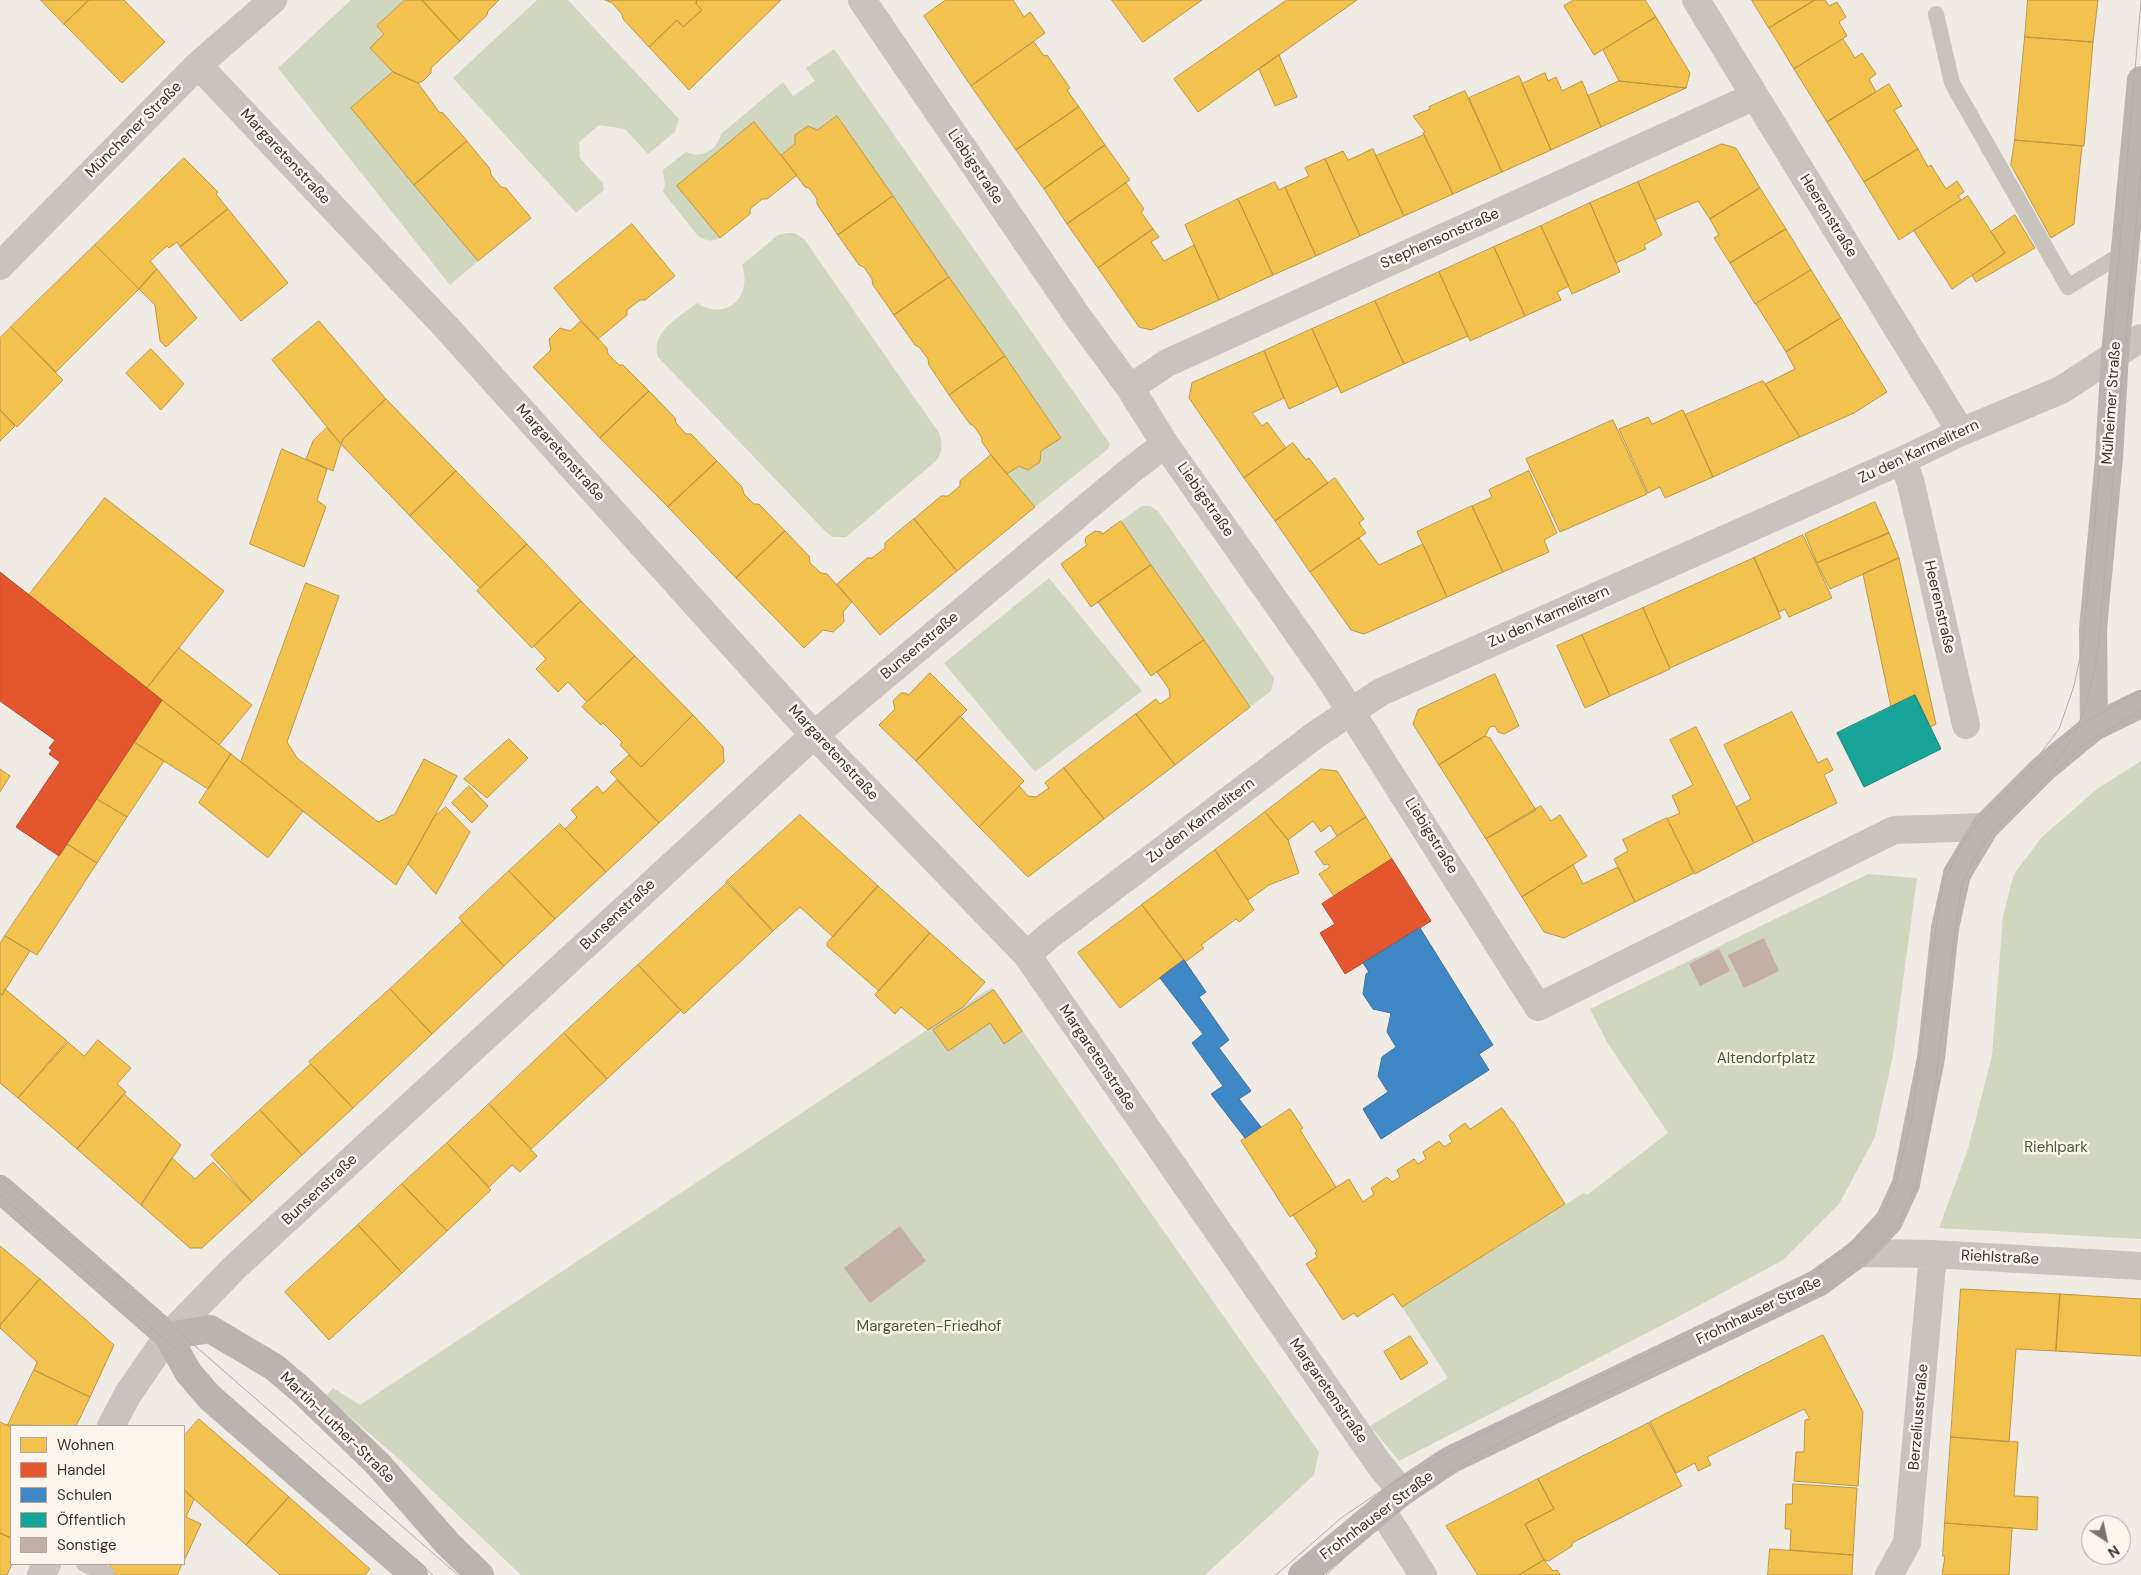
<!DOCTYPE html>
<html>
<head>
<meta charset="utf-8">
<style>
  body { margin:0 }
  #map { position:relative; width:2141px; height:1575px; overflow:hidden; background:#f0ebe5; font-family:"DM Sans",sans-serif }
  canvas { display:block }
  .legend { position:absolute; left:10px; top:1425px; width:175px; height:140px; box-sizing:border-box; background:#fbf5ee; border:1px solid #aea6a0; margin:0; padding:6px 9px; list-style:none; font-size:15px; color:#3b302b }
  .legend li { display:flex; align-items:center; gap:10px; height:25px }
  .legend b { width:25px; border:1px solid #aea6a0 }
  .north { position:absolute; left:2081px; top:1515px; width:50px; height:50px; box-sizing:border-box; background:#fbf5ee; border:1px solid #aea6a0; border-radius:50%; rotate:146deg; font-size:14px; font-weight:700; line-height:20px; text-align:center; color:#3b302b }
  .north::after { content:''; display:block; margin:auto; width:18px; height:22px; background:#7a716c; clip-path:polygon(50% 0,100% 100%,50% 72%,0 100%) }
</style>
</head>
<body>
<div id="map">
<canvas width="2141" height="1575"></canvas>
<ul class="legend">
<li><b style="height:14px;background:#f2c14e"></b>Wohnen</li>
<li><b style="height:14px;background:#e4572e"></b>Handel</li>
<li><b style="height:14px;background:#3f88c5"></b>Schulen</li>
<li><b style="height:14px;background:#17a398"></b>Öffentlich</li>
<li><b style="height:14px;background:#c3afa7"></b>Sonstige</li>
</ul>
<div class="north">N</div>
</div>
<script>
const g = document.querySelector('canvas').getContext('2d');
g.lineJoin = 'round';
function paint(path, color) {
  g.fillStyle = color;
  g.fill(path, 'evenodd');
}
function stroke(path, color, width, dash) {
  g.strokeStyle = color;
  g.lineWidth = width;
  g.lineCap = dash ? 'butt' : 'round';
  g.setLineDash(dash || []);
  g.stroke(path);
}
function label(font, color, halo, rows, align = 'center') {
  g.font = font + ' "DM Sans",sans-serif';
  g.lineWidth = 5;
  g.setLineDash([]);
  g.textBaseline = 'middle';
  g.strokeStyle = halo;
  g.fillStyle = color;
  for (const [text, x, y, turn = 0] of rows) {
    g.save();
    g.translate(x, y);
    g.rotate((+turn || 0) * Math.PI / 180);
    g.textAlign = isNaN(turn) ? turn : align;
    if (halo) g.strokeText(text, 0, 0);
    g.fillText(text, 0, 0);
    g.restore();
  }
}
paint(new Path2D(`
  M351,0H405L377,26L384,34L370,48L393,72L351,108L478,261L450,285L278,68Z
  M537,0H568L679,119L675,132L648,154L625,129L599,125L579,142L580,158L603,183L604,190L576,213L453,78Z
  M834,49L1110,444L1108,449L1035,507L1007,474L1019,466L1028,470L1040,462L1041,451L1061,437L837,116L817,130L808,126L795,135V144L781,155L754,122L720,238C712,242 706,241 698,236L663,192L665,185L663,170L686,152C701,159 717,151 721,134L783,82L793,96L815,81L806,68Z
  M788,233H794L804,239L939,433C943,444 943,451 936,461L846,537H833L825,531L658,357C650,331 680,317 697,303C726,322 753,297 742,265L778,235Z
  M1142,506H1150L1158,511L1274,678L1271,691L1250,707L1121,521Z
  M1049,578L1142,691L1035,772L944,663Z
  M2141,761V1239L1939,1228L1968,1149L1992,1055L2003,916L2014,874L2042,837L2097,789Z
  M1868,874L1917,878L1893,1055L1875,1137L1839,1204L1783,1260L1672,1320L1399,1461L1370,1426L1448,1378L1402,1307L1584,1193L1587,1195L1668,1133L1607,1042L1590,1009Z
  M992,987L1319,1452L1314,1475L1205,1575H521L399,1459L326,1396L333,1388L360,1405Z`), '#d1d6bf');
const homes = new Path2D(`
  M41,0H89L64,24Z
  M89,0H124L165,42L122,83L64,24Z
  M405,0H422L460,41L431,68V73L423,81L418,83L393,72L370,48L384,34L377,26Z
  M422,0H499L488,11L487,15L460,41Z
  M605,0H697L696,4L702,10L683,27L677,20L649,47L623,19L622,14L612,3Z
  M697,0H781L689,90L649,47L677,20L683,27L702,10L696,4Z
  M946,0H1013L1024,17L1030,12L1045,33L971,86L924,16Z
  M1112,0H1202L1143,42Z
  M1287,0H1357L1198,112L1174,79Z
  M1574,0H1645L1656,17L1594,55L1564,6Z
  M1752,0H1815L1769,28Z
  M1815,0H1825L1829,6L1837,2L1846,17L1839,22L1847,36L1794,69L1769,28Z
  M2028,0H2098L2093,42L2025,37Z
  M1656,17L1690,73L1686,88L1619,81L1603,50Z
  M2025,37L2093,42L2084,146L2015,140Z
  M1843,39L1855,58L1862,53L1876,74L1869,79L1876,92L1827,122L1794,69Z
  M1034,42L1044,56L1047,55L1070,88L1067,90L1079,107L1016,150L971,86Z
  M1279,55L1297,97L1275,106L1259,69Z
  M393,72L418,83L439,112L443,113L467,141L414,185L351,108Z
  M1545,73L1548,81L1556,77L1562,91L1582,81L1601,127L1551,150L1522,84Z
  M1519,76L1551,150L1502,172L1469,98Z
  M1619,81L1686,88L1601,127L1588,96Z
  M1889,84L1902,106L1894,110L1918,149L1864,182L1827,122Z
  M1465,91L1502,172L1453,194L1423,133L1425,132L1413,116L1430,109L1429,107Z
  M1079,107L1105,145L1044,189L1016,150Z
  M837,116L893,196L838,235L817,204V199L809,188L805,187L781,155L795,144V135L808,126L817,130Z
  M754,122L797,175L767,199H762L750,209V214L720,238L677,186Z
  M1424,135L1453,194L1404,216L1376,156Z
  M2015,140L2082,146L2074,224L2051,238L2011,165Z
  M467,141L490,169L491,175L501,187L506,188L531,218L478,261L414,185Z
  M1722,144L1736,148L1760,188L1710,219L1698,201L1655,220L1638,182Z
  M1105,145L1130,180L1067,224L1044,189Z
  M1373,149L1404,216L1360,236L1325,159L1343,151L1348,160Z
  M1918,149L1928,167L1931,165L1946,189L1957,181L1964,192L1958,196L1961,200L1899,240L1864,182Z
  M184,158L218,192L216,194L228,209L180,247L177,242L169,248L167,246L150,261L157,269L139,289L95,245Z
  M1325,159L1360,236L1316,256L1285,187L1309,176L1305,168Z
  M1275,182L1279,190L1285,187L1316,256L1273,275L1238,199Z
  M1638,182L1662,235L1644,245L1646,249L1616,263L1590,203Z
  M1126,183L1144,209L1141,212L1153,229L1098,268L1067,224Z
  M1760,188L1786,229L1730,263L1714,238L1719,235L1710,219Z
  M893,196L949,277L894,315L873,285L872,279L864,267L859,265L838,235Z
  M1968,196L2005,253L1952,289L1914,231Z
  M1238,199L1273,275L1219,300L1185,225Z
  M1590,203L1620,272L1572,294L1541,226Z
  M228,209L288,283L241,321L180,247Z
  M2015,215L2035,248L1976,282L1972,275L2005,253L1991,232Z
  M632,224L675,276L645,300H640L627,310V315L598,339L581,321L554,288Z
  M1541,226L1569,286L1557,292L1561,300L1525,316L1494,247Z
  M1153,229L1159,237L1151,242L1164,261L1194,245L1219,300L1151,330L1139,327L1098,268Z
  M1786,229L1811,270L1755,304L1730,263Z
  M95,245L139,289L56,372L11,327Z
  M1494,247L1525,316L1470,341L1439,272Z
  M157,269L197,318L166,347L160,341L155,305L139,289Z
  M1811,270L1841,318L1786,352L1756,304Z
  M1439,272L1468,336L1404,364L1375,301Z
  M949,277L1005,356L949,395L929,365L928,359L919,347L915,345L894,315Z
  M1375,301L1404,364L1341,393L1312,329Z
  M1841,318L1887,392L1854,413L1800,437L1765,384L1795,369L1786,352Z
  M319,321L386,399L343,439L341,444L272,360Z
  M581,321L607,348L608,354L619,365H623L649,391L600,438L533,367L551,350L549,339L560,328L570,331Z
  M11,327L63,380L17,427L0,410V338Z
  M1312,329L1338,386L1289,409L1264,351Z
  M151,349L184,384L161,410L126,373Z
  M1264,351L1284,398L1252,413L1262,426L1267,422L1286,448L1244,478L1189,398L1192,383Z
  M1005,356L1061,438L1041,451L1040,462L1028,470L1019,466L1007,474L991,455L982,442V438L974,426L970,424L949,395Z
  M1763,381L1800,437L1713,477L1685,415Z
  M649,391L675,418L676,423L686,434H691L717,461L668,507L600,438Z
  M386,399L456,471L410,516L341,444L343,439Z
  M0,410L15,426L0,441Z
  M1683,410L1713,477L1665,498L1660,487L1648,493L1619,429L1648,417L1652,424Z
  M1613,420L1647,494L1560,532L1526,459Z
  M327,428L341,444L333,471L306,459L313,441Z
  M1293,443L1306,460L1309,458L1328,483L1275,521L1244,478Z
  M282,449L327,469L317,500L326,507L304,567L250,544Z
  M991,455L1035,507L957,571L914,519L941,496H948L960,486V481Z
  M717,461L742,487L744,494L754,504H759L785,531L736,578L668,507Z
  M456,471L527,544L480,588L410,516Z
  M1529,471L1557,533L1544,540L1549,552L1503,572L1472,506L1492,497L1489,490Z
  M1335,478L1364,519L1359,523L1366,533L1310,572L1275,521Z
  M105,498L224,591L147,688L29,595Z
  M1875,502L1889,533L1817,563L1805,534Z
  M1472,506L1503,572L1447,597L1417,532Z
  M914,519L957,571L880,635L837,584L867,558H872L885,548V543Z
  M1121,521L1151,565L1091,607L1061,564L1087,545L1085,542L1086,537L1095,531L1101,532L1102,534Z
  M785,531L809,556L810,563L821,573L827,574L852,602L843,612L844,622L833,632L823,630L804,648L736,578Z
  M1889,533L1899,558L1830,589L1817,563Z
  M1803,535L1832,598L1789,617L1785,609L1779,612L1754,558Z
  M1359,538L1379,565L1423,544L1447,597L1364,634L1351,630L1310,572Z
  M527,544L581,601L532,648L477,591Z
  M1754,558L1781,618L1670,668L1643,608Z
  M1899,558L1936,724L1930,727L1915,695L1891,707L1863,574Z
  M1151,565L1204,640L1151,676L1098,602Z
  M306,583L339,596L287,742L297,758L378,822L395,814L424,759L457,776L396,885L241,762Z
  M581,601L635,656L587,702L568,682L558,692L536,669L546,659L534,646Z
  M1643,608L1670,669L1610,696L1582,635Z
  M1582,635L1610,696L1585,708L1557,646Z
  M1204,640L1250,707L1175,765L1136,714L1156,699L1160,704L1170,697L1169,689L1157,672Z
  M179,648L252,705L219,745L147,688Z
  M635,656L693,715L641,767L620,745L622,742L603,723L601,725L582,707Z
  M930,673L967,710L916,761L879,725L895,709L893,701L901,693H906L908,695Z
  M1495,674L1519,726L1504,734L1498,732L1495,726L1490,727L1485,736L1439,765L1413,724L1418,710Z
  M162,700L231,754L208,789L134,742Z
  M1792,712L1818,763L1827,758L1833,770L1824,775L1837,803L1754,843L1736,807L1751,799L1724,745Z
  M1136,714L1175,765L1104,819L1064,768Z
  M693,715L723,747L724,762L659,823L610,772L629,755L641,767Z
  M960,716L1024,781L979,827L916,761Z
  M1696,727L1754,843L1695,874L1667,819L1680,813L1672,796L1693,785L1670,740Z
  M1485,736L1490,738L1536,810L1486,839L1439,765Z
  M509,739L528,758L487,798L464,779Z
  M134,742L164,761L127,817L97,799Z
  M231,754L303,811L268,858L199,803Z
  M1064,768L1104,819L1028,877L979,827L1019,786L1028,796L1036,797L1049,788L1045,783Z
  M0,769L10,776L0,792Z
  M1321,769L1337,771L1366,817L1337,836L1330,825L1321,832L1313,821L1288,840L1265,812Z
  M617,780L659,823L606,872L565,829L577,817L571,810L597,786L603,793Z
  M469,786L488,806L472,823L452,803Z
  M97,799L127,817L97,863L67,844Z
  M1541,806L1551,821L1560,815L1587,856L1522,897L1486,839Z
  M446,807L470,832L436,894L408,864L434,817Z
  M1265,812L1288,840L1299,873L1269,885L1248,900L1215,850Z
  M800,815L878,886L833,937L800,907L773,931L726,882Z
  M1366,817L1392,859L1334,896L1319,874L1330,867L1328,864L1324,865L1315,852Z
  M1667,818L1694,873L1635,902L1614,859L1628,851L1623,840Z
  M560,824L606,872L555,919L509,871Z
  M67,844L97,863L37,955L5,936Z
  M1215,850L1254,910L1239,922L1236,919L1201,945L1204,948L1185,962L1142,905Z
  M1573,865L1583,884L1618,867L1635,902L1564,938L1544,932L1522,897Z
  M509,871L555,919L504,966L459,918Z
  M728,882L773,931L684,1014L638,965Z
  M878,886L930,933L879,991L827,946V943Z
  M1142,905L1184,960L1120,1008L1078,953Z
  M462,922L504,966L432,1034L390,989Z
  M930,933L985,982L963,1007L928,1030L901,1007L895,1014L875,995Z
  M5,936L30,951L2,995L0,993V944Z
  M638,965L681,1010L607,1079L564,1033Z
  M5,989L67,1041L18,1098L0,1083V993L2,995Z
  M390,989L432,1034L353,1108L309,1062Z
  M994,990L1022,1031L1004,1044L990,1023L948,1051L933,1030Z
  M564,1033L607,1079L531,1149L489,1104Z
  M98,1040L131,1068L117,1084L126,1092L77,1149L18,1098L68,1042L84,1056Z
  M311,1064L353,1108L302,1155L260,1110Z
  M124,1094L181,1145L141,1205L77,1149Z
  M489,1104L537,1156L520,1172L512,1165L489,1187L447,1143Z
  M1502,1108L1512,1122H1513L1565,1204L1402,1307L1393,1294L1357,1317L1354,1313L1343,1320L1306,1264L1317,1257L1315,1253L1317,1251L1293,1215L1349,1179L1363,1202L1374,1194L1371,1188L1387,1177L1392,1182L1400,1177L1397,1170L1414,1159L1418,1164L1426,1159L1423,1152L1439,1141L1444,1147L1452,1142L1449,1135L1465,1123L1470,1129Z
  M1290,1109L1303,1128L1300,1130L1336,1187L1290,1217L1241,1141Z
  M260,1110L302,1155L252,1202L211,1155Z
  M447,1143L491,1190L447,1231L402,1184Z
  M172,1158L195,1179L213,1162L252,1202L202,1248H190L141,1205Z
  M402,1184L447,1231L402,1273L358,1225Z
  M358,1225L402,1273L329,1340L285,1292Z
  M0,1246L40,1279L1,1324L0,1323Z
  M40,1279L114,1345L90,1397L34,1370L37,1362L0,1328L1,1324Z
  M1961,1289L2060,1294L2056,1351L2016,1349L2009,1442L1951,1437Z
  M2060,1294L2141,1299V1356L2056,1351Z
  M1823,1335L1863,1412L1858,1486L1794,1481L1796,1452H1804L1805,1420L1810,1419L1804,1409L1707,1457L1711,1465L1698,1471L1695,1463L1676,1473L1650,1422Z
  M1410,1336L1428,1363L1401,1380L1384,1352Z
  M34,1370L90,1397L76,1426L8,1425Z
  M199,1419L289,1497L246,1545L184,1490V1436Z
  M0,1422L11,1427V1538L0,1533Z
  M1649,1423L1682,1486L1572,1543V1546L1549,1561L1544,1560L1525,1524L1554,1509L1538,1479Z
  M1951,1437L2018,1442L2014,1496L2038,1497L2037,1530L1945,1523Z
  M1538,1479L1554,1509L1525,1524L1544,1560L1519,1575H1478L1446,1526Z
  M1793,1484L1857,1488L1853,1555L1790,1550L1791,1529H1785L1786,1504H1792Z
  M184,1490L194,1499L186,1517L201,1524L184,1561Z
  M289,1497L370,1569L365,1575H280L246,1545Z
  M1945,1523L2012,1528L2009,1575H1942L1945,1556H1943Z
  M0,1533L11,1538L12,1564L7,1575H0Z
  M1770,1549L1853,1555L1852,1575H1768Z
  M1544,1560L1553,1571L1557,1570L1560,1575H1519Z
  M111,1564H182L177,1575H106Z`);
paint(homes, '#f2c14e');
stroke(homes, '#bb9644', 1);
const shops = new Path2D(`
  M0,572L162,700L59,856L16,827L60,762L49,754L52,750L49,748L55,740L0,701Z
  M1392,859L1431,921L1345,974L1320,933L1335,924L1322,904Z`);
paint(shops, '#e4572e');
stroke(shops, '#b14b2d', 1);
const schools = new Path2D(`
  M1420,928L1493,1045L1479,1054L1489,1070L1381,1139L1363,1109L1388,1092L1378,1076L1382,1057L1396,1047L1387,1032L1391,1013L1373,1009L1363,994L1366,974L1369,972L1363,963Z
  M1184,960L1206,992L1199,997L1229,1040L1219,1048L1251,1091L1239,1099L1261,1127L1245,1138L1211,1094L1223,1086L1192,1043L1203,1034L1160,978Z`);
paint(schools, '#3f88c5');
stroke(schools, '#3e6e97', 1);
const public = new Path2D(`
  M1915,695L1941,749L1864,787L1837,733Z`);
paint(public, '#17a398');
stroke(public, '#228077', 1);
paint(new Path2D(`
  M1764,938L1779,971L1744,988L1728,955Z
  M1719,949L1730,971L1700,986L1689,964Z
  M900,1226L926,1261L870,1303L844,1268Z`), '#c3afa7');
stroke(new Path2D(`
  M1936,14L1952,83L2068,287L2125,252
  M84,1564L107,1574`), '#c9c3be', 16);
stroke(new Path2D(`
  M862,0L1078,317L1130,388L1165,444L1330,679L1538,1007L1894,830L1985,827
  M1696,0L1961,432
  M198,65L446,327L814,735L1027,955L1379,1464L1402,1492
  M0,266L198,65L273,0
  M1130,388L1167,363L1755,96
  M1903,460L1911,484L1966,725
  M1027,955L1050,935L1318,733L1381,692L1903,460L1961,432L2061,390L2141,338
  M1859,1253L1933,1254L2141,1266
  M111,1426L128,1394L168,1336L235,1267L814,735L1130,471L1165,444
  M1381,1509L1423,1575
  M41,1575L47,1564
  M1889,1575L1907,1543L1933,1254`), '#c9c3be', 28);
stroke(new Path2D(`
  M2094,727L2093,629L2109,458L2115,354L2141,80
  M0,1189L168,1336L188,1372L210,1398L414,1575
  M168,1336L210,1329L274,1367L300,1389L377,1463L448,1544L480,1575
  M1302,1575L1402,1492L1450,1460L1818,1283L1859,1253L1889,1221L1906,1184L1931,1058L1945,928L1957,874L1985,827L2044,768L2094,727L2141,704`), '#bab3ae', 28);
stroke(new Path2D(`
  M2040,754L2059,729L2074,686L2083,643L2110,359L2141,1
  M2052,767C2081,735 2091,690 2098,649L2141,168
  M0,1176L458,1575
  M0,1195L433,1575
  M1276,1575L1341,1518L1394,1482L1501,1424L1744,1309L1810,1276L1852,1245L1882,1215L1896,1181L1912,1117L1939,905L1944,880L1961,845L1980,819L2026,773L2076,728L2131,695L2141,691
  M1326,1575L1382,1523L1407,1504L1451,1472L1509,1438L1752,1326L1821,1292L1865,1260L1897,1227L1915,1188L1931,1116L1958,910L1962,884L1974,858L1989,836L2082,746L2141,710`), '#b1aca8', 1);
label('15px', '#3b302b', '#fbf5ee', [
  ["Münchener Straße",134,130,-45],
  ["Margaretenstraße",285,157,47],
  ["Liebigstraße",975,167,56],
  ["Heerenstraße",1828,216,58],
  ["Stephensonstraße",1440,239,-24],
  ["Mülheimer Straße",2112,403,-86],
  ["Zu den Karmelitern",1919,452,-25],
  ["Margaretenstraße",560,453,48],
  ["Liebigstraße",1205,500,55],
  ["Heerenstraße",1939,607,77],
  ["Zu den Karmelitern",1549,617,-24],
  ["Bunsenstraße",920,646,-40],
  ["Margaretenstraße",833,753,47],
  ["Zu den Karmelitern",1201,821,-37],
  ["Liebigstraße",1431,836,58],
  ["Bunsenstraße",618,915,-43],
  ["Margaretenstraße",1097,1058,56],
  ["Bunsenstraße",320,1190,-43],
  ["Riehlstraße",2000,1258,3],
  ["Frohnhauser Straße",1759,1311,-26],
  ["Margaretenstraße",1328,1391,55],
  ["Berzeliusstraße",1919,1417,-85],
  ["Martin-Luther-Straße",337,1428,44],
  ["Frohnhauser Straße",1377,1516,-37]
]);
label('15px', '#4a5a2e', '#fbf5ee', [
  ["Altendorfplatz",1766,1059],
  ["Riehlpark",2056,1148],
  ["Margareten-Friedhof",929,1327]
]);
</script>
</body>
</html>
